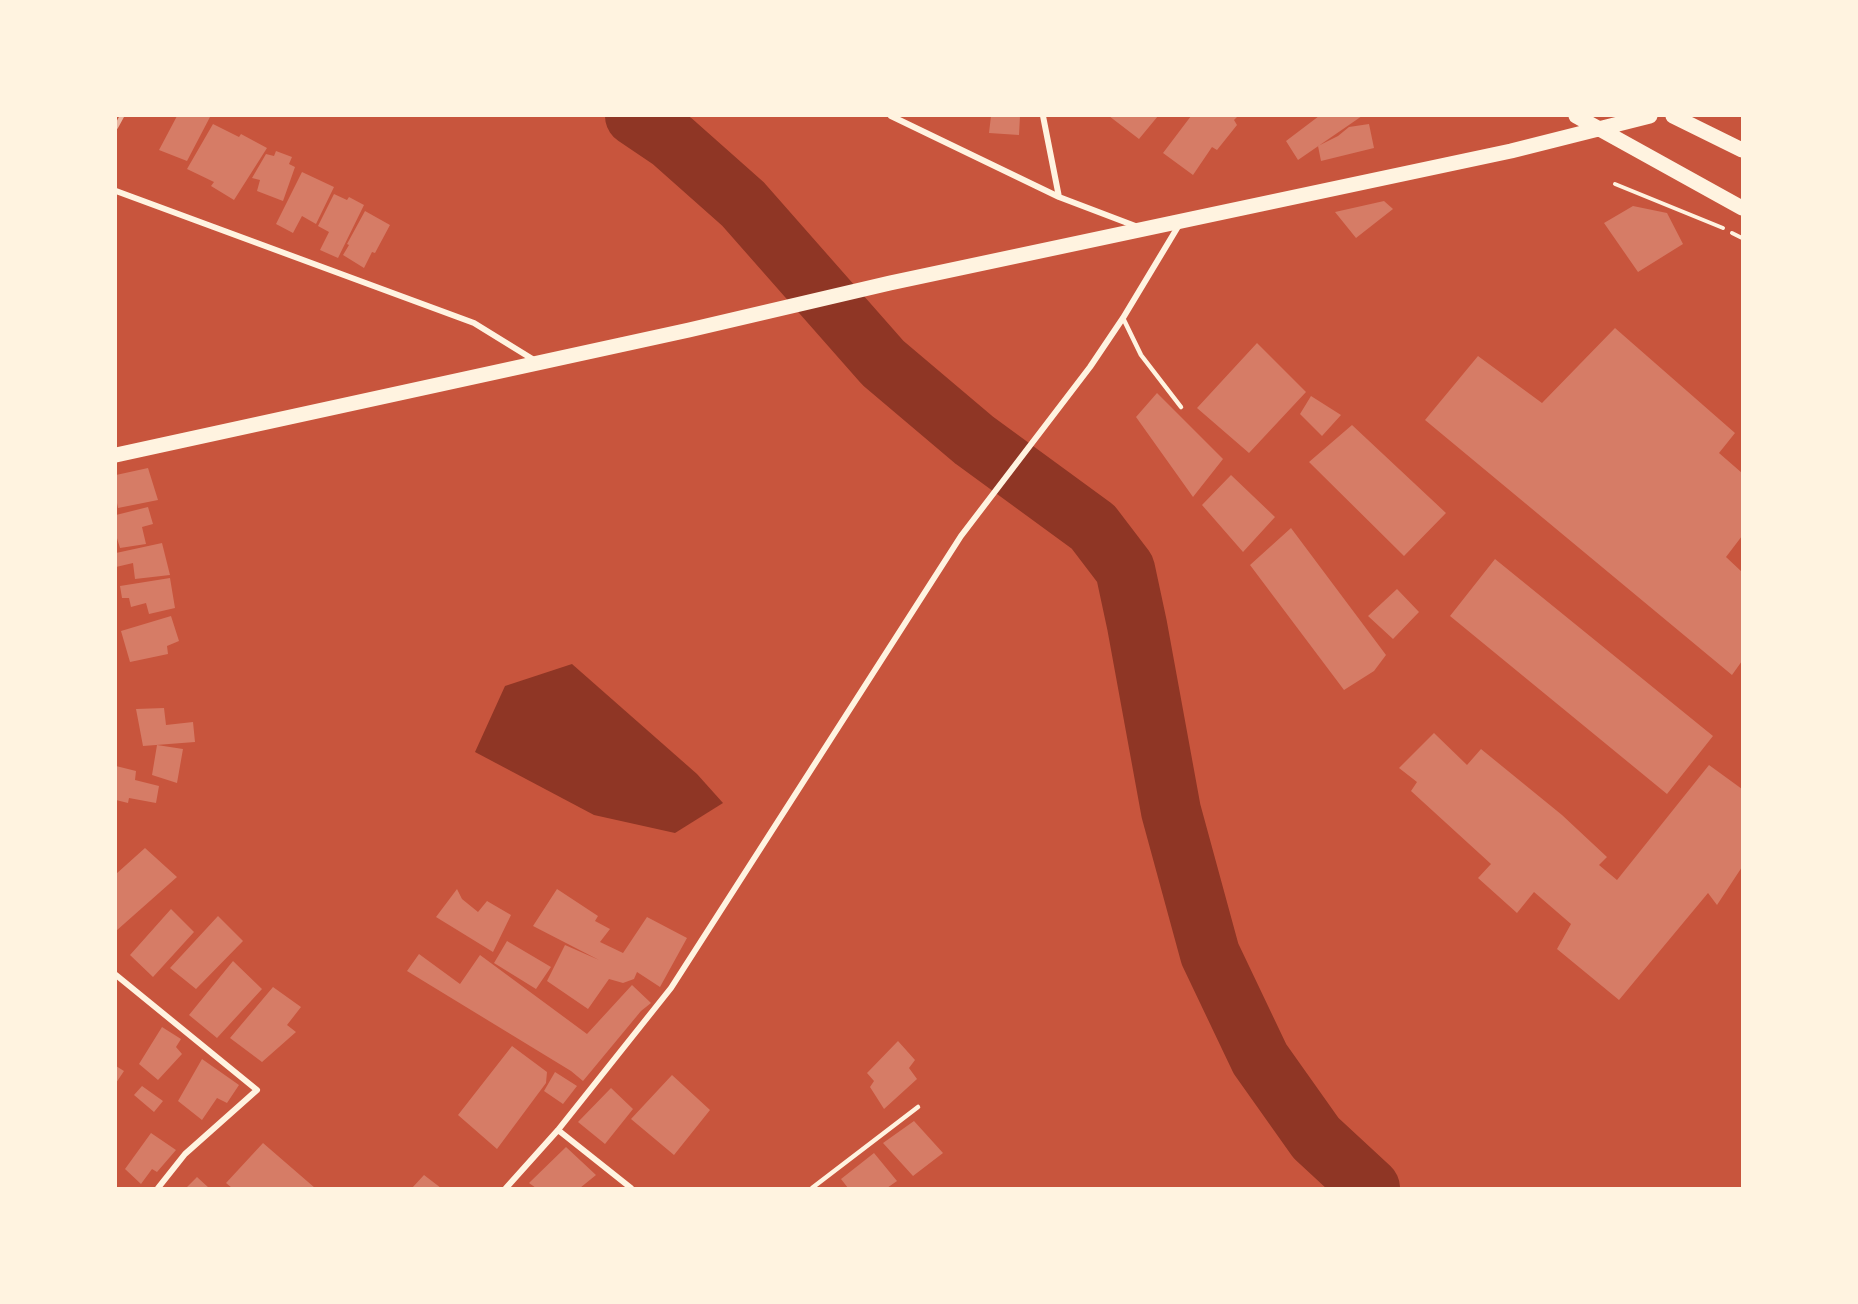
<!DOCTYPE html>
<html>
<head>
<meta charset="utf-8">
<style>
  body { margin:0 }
  #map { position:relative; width:1858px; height:1304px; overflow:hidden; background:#c8553d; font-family:"Times New Roman",serif }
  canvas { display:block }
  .frame { position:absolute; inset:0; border:117px solid #fff3e0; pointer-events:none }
</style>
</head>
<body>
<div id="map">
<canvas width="1858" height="1304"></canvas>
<div class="frame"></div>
</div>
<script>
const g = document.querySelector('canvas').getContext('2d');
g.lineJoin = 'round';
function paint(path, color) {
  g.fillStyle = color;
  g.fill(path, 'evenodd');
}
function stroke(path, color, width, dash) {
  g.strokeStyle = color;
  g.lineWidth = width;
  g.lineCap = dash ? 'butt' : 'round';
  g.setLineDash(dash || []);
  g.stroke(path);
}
paint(new Path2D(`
  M572,664L697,774L723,803L675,833L594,815L475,752L505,686Z`), '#8f3625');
stroke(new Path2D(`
  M635,116L672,141L743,204L883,363L974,440L1093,527L1125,569L1137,625L1171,811L1210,954L1260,1059L1316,1138L1370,1188`), '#8f3625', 60);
paint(new Path2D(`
  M177,116H207L210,117L187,161L159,150Z
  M991,116H1020L1019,135L989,133Z
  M1109,116H1158L1139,139Z
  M1191,116H1238L1234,120L1237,125L1217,150L1212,147L1193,175L1163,153Z
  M1319,116H1362L1298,160L1286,141Z
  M213,124L239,137L241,134L267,148L234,200L211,186L214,182L187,169Z
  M1369,124L1374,148L1321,161L1318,146L1338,136L1349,127Z
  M276,151L292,157L289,164L295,167L283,201L257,191L260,180L252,178L266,154L274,156Z
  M302,172L334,187L316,224L302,216L293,233L276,224Z
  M334,194L347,200L349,197L364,205L338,258L320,250L329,232L318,226Z
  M1384,201L1393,209L1356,238L1335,212Z
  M1633,206L1667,213L1683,244L1638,272L1604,223Z
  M365,211L390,225L375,253L372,252L364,268L343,255L349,245L347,244Z
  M1615,328L1735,433L1719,453L1742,473V536L1726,557L1742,572V661L1732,675L1425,420L1478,356L1542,403Z
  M1257,343L1306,392L1249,453L1197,408Z
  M1157,393L1223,459L1193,497L1136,417Z
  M1311,396L1341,415L1322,436L1300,414Z
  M1352,425L1446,513L1404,556L1309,462Z
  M148,468L158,500L118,508L116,498V475Z
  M1231,475L1275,517L1243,552L1202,505Z
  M148,507L153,524L142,527L146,544L120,548L116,535V515Z
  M1291,528L1386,655L1374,671L1344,690L1250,565Z
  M162,543L170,575L135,579L133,563L116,567V553Z
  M1495,559L1713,736L1667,794L1450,616Z
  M170,578L175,608L149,614L146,603L131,607L129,598H122L120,586Z
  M1397,589L1419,612L1393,639L1368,616Z
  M171,616L179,641L167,646L168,654L130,662L121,631Z
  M164,708L166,725L193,722L195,742L143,746L136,709Z
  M1434,733L1467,765L1481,749L1562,815L1607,857L1599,865L1617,880L1709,765L1742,789V867L1717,905L1708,893L1619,1000L1557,949L1571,924L1534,892L1517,913L1478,878L1491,864L1411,791L1417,782L1399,768Z
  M157,745L183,749L177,783L152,775Z
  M116,766L136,771L135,780L159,786L156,803L129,798L128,803L116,800Z
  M145,848L177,877L116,931V874Z
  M457,889L462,899L478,912L487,901L511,915L493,952L436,917Z
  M557,889L598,916L595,921L610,929L600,942L623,953L647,917L687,938L660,987L637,972L634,979L623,983L609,979L588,1009L547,981L565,945L599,960L533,926Z
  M171,909L194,932L153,977L130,955Z
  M218,916L243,941L196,989L170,968Z
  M507,941L551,967L536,989L494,963Z
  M419,954L460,984L480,955L587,1034L632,985L651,1003L641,1011L583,1081L571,1071L407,971Z
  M233,961L262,989L217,1038L189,1015Z
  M273,987L301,1007L287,1025L296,1032L262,1062L230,1038Z
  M162,1027L181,1039L176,1047L182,1054L158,1080L139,1064Z
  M898,1041L915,1060L909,1068L917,1079L884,1109L870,1087L874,1081L867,1073Z
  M512,1046L547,1072L546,1083L497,1149L458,1115Z
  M202,1059L239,1085L227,1103L217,1098L202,1120L178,1101Z
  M116,1066L124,1071L116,1083Z
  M555,1072L577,1086L563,1104L544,1091Z
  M672,1075L710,1110L674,1155L631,1119Z
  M142,1086L163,1101L154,1112L134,1095Z
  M611,1088L633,1109L605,1144L578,1122Z
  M914,1121L943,1153L913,1176L883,1143Z
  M151,1133L176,1150L157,1172L152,1169L141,1184L125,1169Z
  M263,1143L315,1188H232L226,1183Z
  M566,1147L596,1175L580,1188H536L529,1183Z
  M874,1153L897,1181L887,1188H848L841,1179Z
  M424,1175L441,1188H412Z
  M197,1177L209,1188H186Z`), '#d67c66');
stroke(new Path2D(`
  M1615,184L1723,228
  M1732,233L1742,238`), '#fff3e0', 4);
stroke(new Path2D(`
  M1123,318L1141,355L1181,407
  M812,1188L918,1107`), '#fff3e0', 4.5);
stroke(new Path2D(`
  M891,116L1059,197L1138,227
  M1043,116L1059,197
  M116,191L474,323L534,360
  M116,975L257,1090L185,1154L158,1188
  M558,1130L631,1188
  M506,1188L558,1130L671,988L961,536L1090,367L1123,318L1179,225`), '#fff3e0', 6);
stroke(new Path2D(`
  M1576,116L1742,208
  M1673,116L1742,150
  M116,455L689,330L890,283L1511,151L1650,116`), '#fff3e0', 15);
stroke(new Path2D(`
  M116,127L122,116`), '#e9b49f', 4.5);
</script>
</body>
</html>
